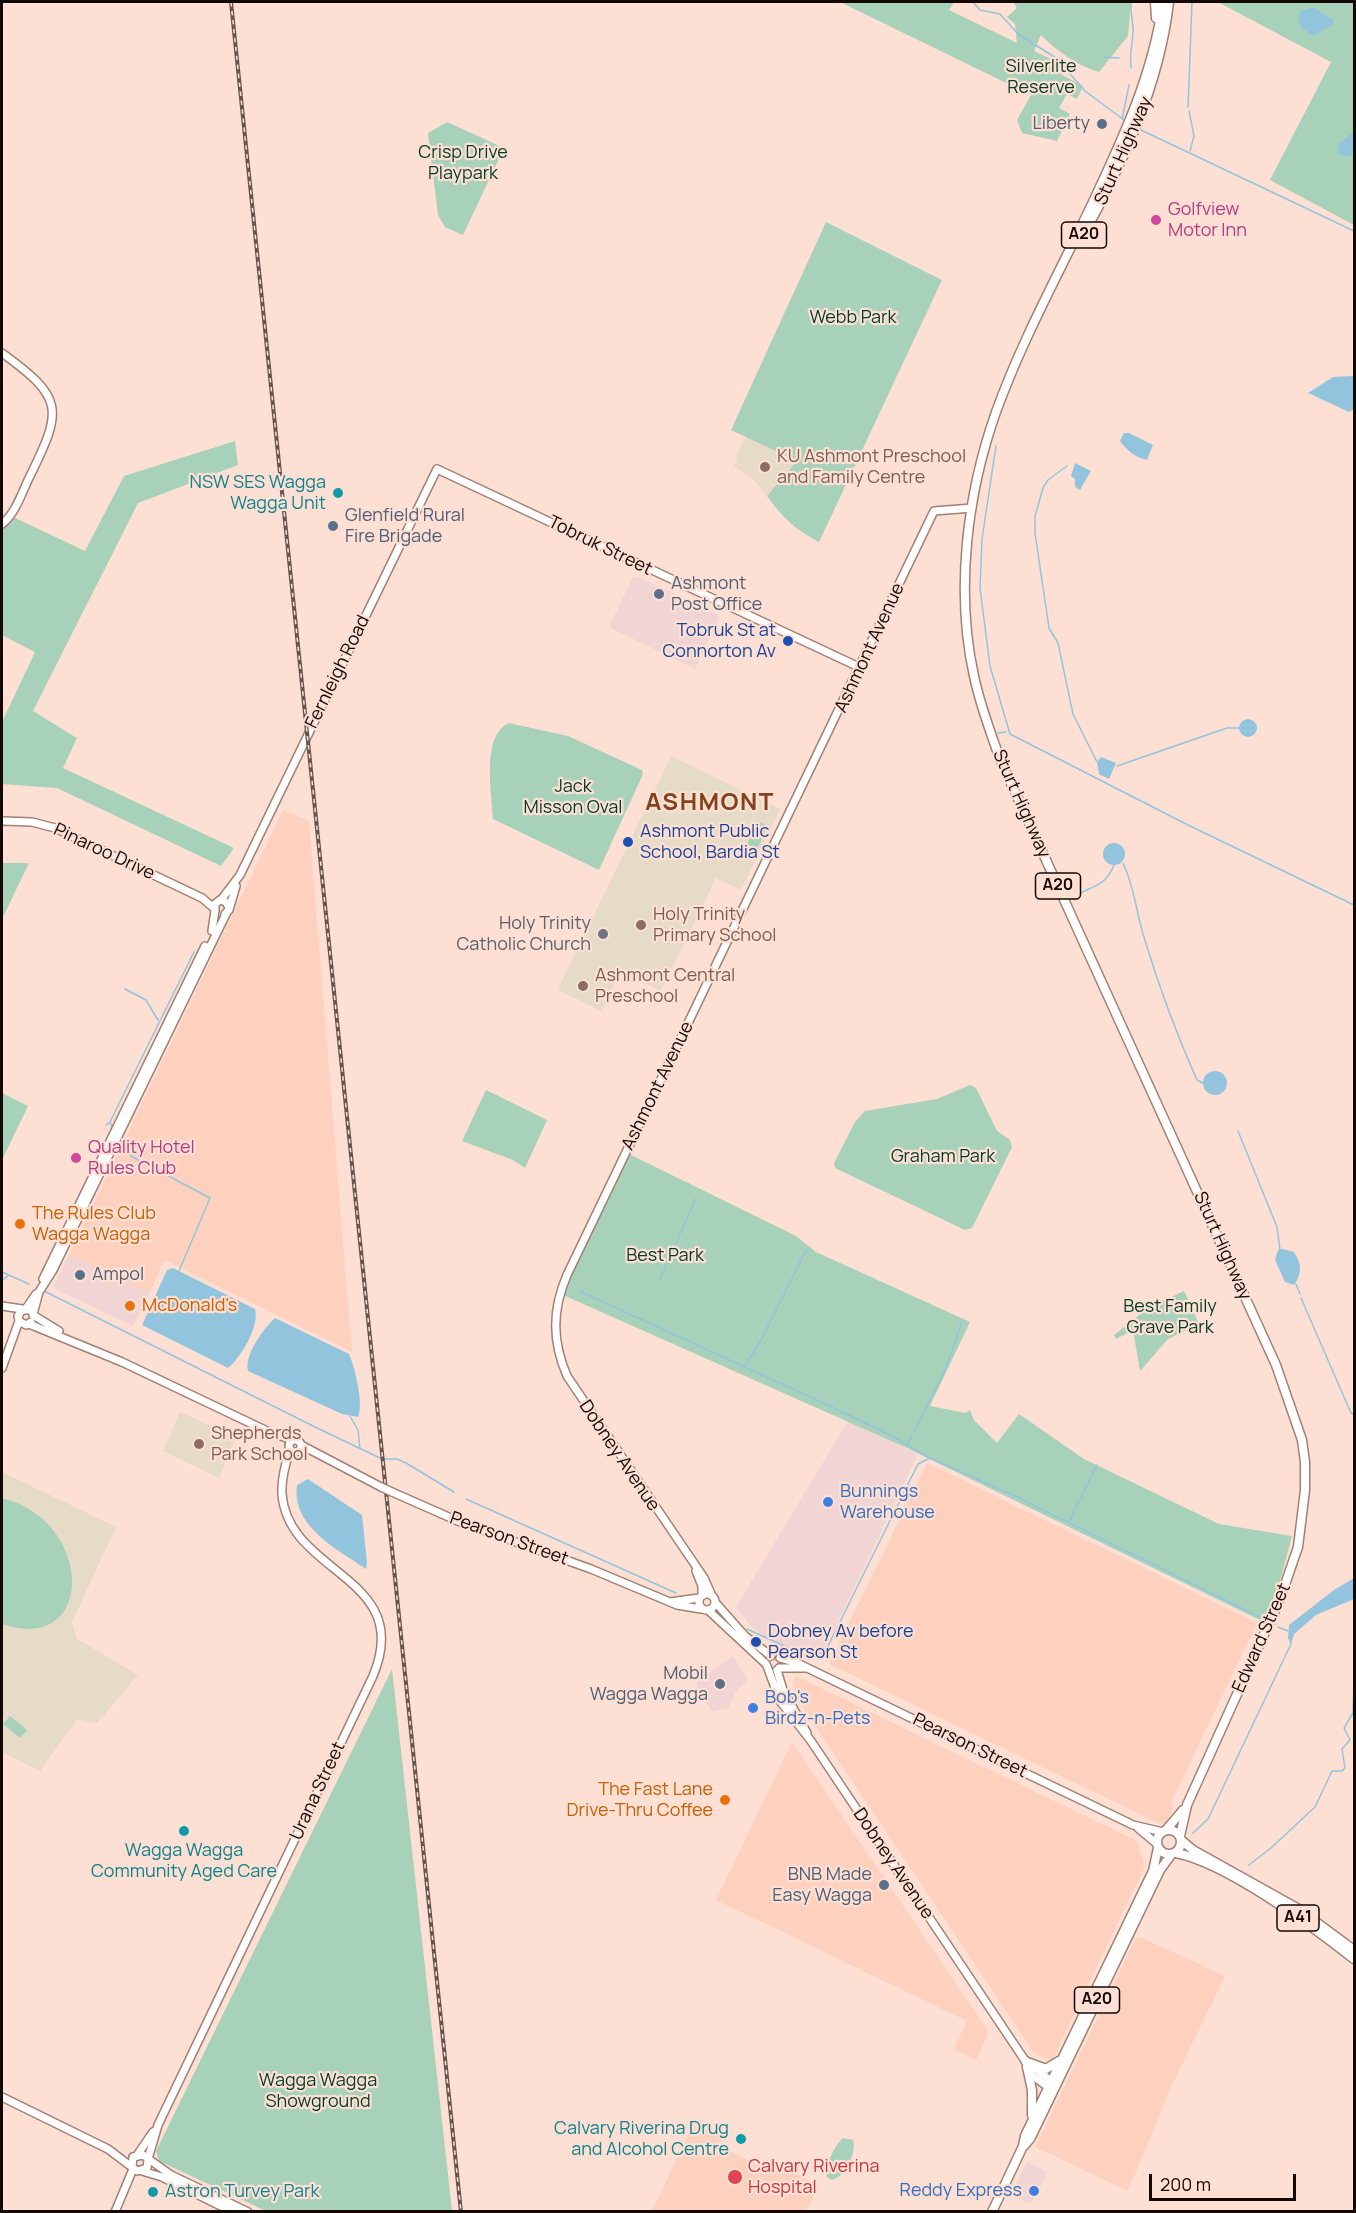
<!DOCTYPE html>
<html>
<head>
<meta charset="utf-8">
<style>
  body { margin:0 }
  #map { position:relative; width:1356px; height:2213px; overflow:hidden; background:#fddfd3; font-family:Manrope,sans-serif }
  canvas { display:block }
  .frame { position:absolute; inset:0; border:3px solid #130804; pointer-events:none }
  .scale { position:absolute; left:1149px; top:2174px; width:147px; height:27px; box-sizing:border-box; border:3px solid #130804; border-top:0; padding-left:8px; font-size:18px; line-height:21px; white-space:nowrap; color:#130804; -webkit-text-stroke:4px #fddfd3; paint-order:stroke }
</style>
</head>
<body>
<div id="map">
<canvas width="1356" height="2213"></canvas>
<div class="frame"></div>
<div class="scale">200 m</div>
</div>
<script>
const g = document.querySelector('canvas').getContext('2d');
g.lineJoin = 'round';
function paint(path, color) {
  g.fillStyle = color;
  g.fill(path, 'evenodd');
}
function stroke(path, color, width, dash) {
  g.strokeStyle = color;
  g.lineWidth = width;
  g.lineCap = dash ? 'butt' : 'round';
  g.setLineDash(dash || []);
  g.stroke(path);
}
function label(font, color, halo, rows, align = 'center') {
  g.font = font + ' Manrope,sans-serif';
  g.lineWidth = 4.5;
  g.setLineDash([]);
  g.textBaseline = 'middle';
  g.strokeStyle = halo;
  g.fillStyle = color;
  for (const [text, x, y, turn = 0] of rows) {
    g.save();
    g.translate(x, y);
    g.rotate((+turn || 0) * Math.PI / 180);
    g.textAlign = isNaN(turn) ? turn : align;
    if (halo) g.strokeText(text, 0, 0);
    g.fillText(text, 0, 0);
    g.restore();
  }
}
paint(new Path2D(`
  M637,576L717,614L719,618L695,669L609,627L633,577Z
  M69,1255L149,1293L133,1326L53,1288Z
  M848,1421L918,1454L822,1654L807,1657L776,1645L753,1628L736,1607Z
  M733,1656L748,1680L737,1690L728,1708L713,1712L697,1690V1682Z
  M1027,2162L1048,2172L1033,2201L1027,2203L1011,2195Z`), '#f0d5d4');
paint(new Path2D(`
  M283,810L309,821L352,1352L165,1260L149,1293L69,1255Z
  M927,1463L1257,1623L1170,1805L1174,1807L1167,1822L1160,1824L829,1664Z
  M796,1676L1137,1841L1145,1866L1052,2061L1034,2053L795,1696L793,1682Z
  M792,1742L989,2032L976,2060L954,2049L967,2021L716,1900Z
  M1140,1937L1225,1976L1173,2083L1128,2191L1035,2147L1136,1938Z
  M693,2125L721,2139L718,2146L764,2168L768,2161L819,2185L806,2211H652Z`), '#fed1bf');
paint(new Path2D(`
  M746,437L797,461L767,496L754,480L734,466L737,461L736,456Z
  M671,756L780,809L741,890L716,878L661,991L620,972L601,1011L560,991L559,987Z
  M180,1412L236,1437L219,1478L163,1451Z
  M2,1472L116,1527L72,1622L77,1639L138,1675L97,1723L77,1719L40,1771L2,1752Z`), '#e6dbc6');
paint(new Path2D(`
  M840,2H954L949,10L1017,43L1015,24L1007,17L1017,8L1013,2H1131L1128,36L1099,72C1077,66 1056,50 1041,35L1034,51L1053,60L1062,75L1083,86L1077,99L1067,94L1059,108L1070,114L1057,141L1022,133L1017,120L1031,95Z
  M1218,2H1354V225L1270,180L1331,62Z
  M447,122L504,148L463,235L445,227L438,215L428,133Z
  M826,222L942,280L819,542C797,531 781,516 767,496L797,461L731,430Z
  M235,441L238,465L138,503L33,711L77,738L63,768L234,848L221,866L57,788L2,784V722L35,652L2,635V525L11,516L85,551L124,476Z
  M509,723L568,736L642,770L643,774L599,870L493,819C492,794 481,735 509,723Z
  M758,821L768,826L757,849L747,844Z
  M2,863H29L2,919Z
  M970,1085L976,1088L997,1131L1010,1140L1012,1147L972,1228L965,1230L835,1168L834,1163L855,1122L865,1111L937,1099Z
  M486,1090L547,1120L525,1168L513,1160L462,1141Z
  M2,1093L28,1106L2,1160Z
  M627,1153L796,1236L816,1252L970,1322L930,1406L965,1413L970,1410L974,1420L997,1443L1019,1414L1084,1459L1219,1524L1292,1536L1280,1581L1264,1622L907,1448L563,1295Z
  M1184,1291L1199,1324L1168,1339L1140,1371L1133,1330L1116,1339L1114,1335L1148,1308Z
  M2,1498C95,1521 96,1656 2,1624Z
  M392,1669L452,2211H266L159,2161L156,2151Z
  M10,1716L27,1730L20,1738L3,1724Z
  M843,2138L853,2140C857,2153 845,2178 831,2180L827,2177C825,2165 834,2146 843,2138Z`), '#a7d1b9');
paint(new Path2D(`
  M1313,7L1333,20L1334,24L1313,36L1301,27L1298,19L1301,11Z
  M1354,131V152L1349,156H1342L1338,153L1339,144Z
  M1354,376V409L1349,412L1308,393L1333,377Z
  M1124,433H1129L1153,445L1147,460C1135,457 1127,451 1120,441Z
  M1075,463L1091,471L1080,490L1075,487V479L1071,476Z
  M1239 728a9 9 0 1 1 18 0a9 9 0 1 1-18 0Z
  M1101,757L1116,763L1109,779L1099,774L1097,762Z
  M1103 854a11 11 0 1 1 22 0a11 11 0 1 1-22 0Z
  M1203 1083a12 12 0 1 1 24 0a12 12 0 1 1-24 0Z
  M1283,1249L1294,1252C1302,1264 1302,1274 1294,1285L1285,1282L1275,1260L1278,1250Z
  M173,1268L255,1309C260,1325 241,1358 228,1368L142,1325L167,1270Z
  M275,1318L349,1354C355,1367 364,1405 358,1417L342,1414L248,1371C244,1355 264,1328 275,1318Z
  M308,1479L362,1515L367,1562L366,1569C337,1549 291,1526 297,1485Z
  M1354,1578V1599L1316,1615L1294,1634L1291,1645L1288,1638L1289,1625L1334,1590Z`), '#93c4dd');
stroke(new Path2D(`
  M973,2L980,10L1000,14L1018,34L1056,58L1085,91L1124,120
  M1131,2C1130,12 1133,20 1133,30C1133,44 1129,54 1131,68
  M1104,57L1119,58
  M1188,107L1192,2
  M1189,111L1194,136L1190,151
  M1122,119L1129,85
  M1139,129L1354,231
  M996,446L982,539L980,588L990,666L1010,734L1188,825L1354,905
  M1067,466L1048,480L1043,488L1035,516V533L1049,628L1058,643L1073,714L1097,762
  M998,733L1006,732
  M1117,766L1227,728H1240
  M1123,863C1134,886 1136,910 1143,934C1158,984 1176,1033 1197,1080L1203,1083
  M1074,896C1093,886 1106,886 1114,865
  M125,989L146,1000L158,1020
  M110,1122L194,952
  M106,1125L110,1122L112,1128
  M1238,1131L1277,1227L1280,1250
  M124,1149L131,1156L210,1198L179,1271
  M2,1272L29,1284
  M660,1279L696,1198
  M2,1280L8,1276
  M1296,1284L1300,1294
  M44,1291L315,1427L382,1459H397L406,1463L454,1492
  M579,1291L817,1400L890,1435L928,1457
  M1301,1298L1351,1413L1354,1414
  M745,1366L760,1342L805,1252L808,1250
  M350,1416L358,1430L360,1449
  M914,1432L946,1368L962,1321
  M907,1445L912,1435
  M466,1499L676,1593
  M1076,1507L1097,1465
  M1070,1521L1074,1511
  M1278,1627L1288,1631
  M747,1629L806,1656H816L826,1650L918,1464L930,1458L1017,1497L1260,1617
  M1193,1833L1208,1819L1291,1644
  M1249,1865L1271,1848L1315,1807L1332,1771H1342L1345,1768L1342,1749L1350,1740L1344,1728L1353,1713L1354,1685`), '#93c4dd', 1.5);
const secondary = new Path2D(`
  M2,353C64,398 63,409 30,476C22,492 16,513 2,524
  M2,821L32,822L55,828L202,898L214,908
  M221,900L240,875L437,469L861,668
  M215,911V904L220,900L226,902L229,908
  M225,914L229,910L236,886
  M212,931L215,910
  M43,1279L205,946
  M2,1306L29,1310
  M22,1310L18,1316L19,1321L26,1325L31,1322
  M25,1310L36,1294
  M33,1314L39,1292L53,1270L227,912
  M33,1315L59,1331
  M29,1324L122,1362L267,1431L292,1440
  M2,1368L19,1321
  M289 1446a6 6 0 1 1 12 0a6 6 0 1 1-12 0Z
  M301,1445L381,1487
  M392,1492L460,1522L591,1569L677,1605L701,1609
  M696,1571L702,1586V1596
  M699 1602a8 8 0 1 1 16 0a8 8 0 1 1-16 0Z
  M712,1596L704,1578L567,1376C552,1341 552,1310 567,1275L934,511L972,508
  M670,1602L699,1598
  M715,1602L745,1636L771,1656
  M708,1610L766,1664
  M780,1658L797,1663L1133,1825L1163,1832
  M767,1666L780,1701L811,1741L1024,2059L1032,2075L1048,2087H1055L1051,2081L1024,2059
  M779,1668H805
  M777,1670L783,1690L807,1733
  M1138,1828L1157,1844
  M2,2097L108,2149L137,2171L147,2168L148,2160
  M138,2154L153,2132
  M148,2159L158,2125L373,1676C415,1576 288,1575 282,1494C281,1479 286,1463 290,1449
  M132,2167L133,2157L143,2155L171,2175L248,2212
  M142,2171L162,2177L233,2212
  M115,2212L133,2169`);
const highway = new Path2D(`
  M1155,2L1156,18
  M1163,2C1153,74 1124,136 1093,202C1060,271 1022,340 996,412C967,494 955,591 974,676C980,705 990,731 1000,759L1276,1365L1302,1440L1305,1462V1490L1298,1547L1280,1599L1187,1805L1180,1836
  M1080,241C1122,165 1159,88 1169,2
  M1157 1842a12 12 0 1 1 24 0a12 12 0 1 1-24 0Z
  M1166,1830L1183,1810
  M1181,1840L1193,1850L1297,1908L1354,1950
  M1176,1853C1227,1863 1312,1926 1354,1959
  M1030,2063L1046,2069L1059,2061
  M1027,2067L1032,2090V2115
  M1024,2146L1030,2139L1160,1870L1171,1855
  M992,2212L1023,2146L1025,2136L1153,1871L1158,1848`);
stroke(secondary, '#a28173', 10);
stroke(highway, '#a28173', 11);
stroke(secondary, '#fff', 7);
stroke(highway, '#fff', 8);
const rail = new Path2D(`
  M231,2L461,2212`);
stroke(rail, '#66554e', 4);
stroke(rail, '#fddfd3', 1.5, [4.5]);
const secondaryBridge = new Path2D(`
  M381,1487L392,1492`);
stroke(secondaryBridge, '#a28173', 10, []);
stroke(secondaryBridge, '#fff', 7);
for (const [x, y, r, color] of [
  [1102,124,6,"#5c6f8a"],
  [1156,220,6,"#d1479c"],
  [765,467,6,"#8d6e63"],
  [338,493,6,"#0f9aa8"],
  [333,526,6,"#5c6f8a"],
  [659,594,6,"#5c6f8a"],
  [788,641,6,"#1a4fb4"],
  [628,842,6,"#1a4fb4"],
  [641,925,6,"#8d6e63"],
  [603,934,6,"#6b7280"],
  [583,986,6,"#8d6e63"],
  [76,1158,6,"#d1479c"],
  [20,1224,6,"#e8710a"],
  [80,1275,6,"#5c6f8a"],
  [130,1306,6,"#e8710a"],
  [199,1444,6,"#8d6e63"],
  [828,1502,6,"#3f7fe0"],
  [756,1642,6,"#1a4fb4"],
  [720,1684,6,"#5c6f8a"],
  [753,1708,6,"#3f7fe0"],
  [725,1800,6,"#e8710a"],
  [184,1831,6,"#0f9aa8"],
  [884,1885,6,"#5c6f8a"],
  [741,2139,6,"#0f9aa8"],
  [735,2177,8,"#e0444e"],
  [1034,2191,6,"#3f7fe0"],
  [153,2192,6,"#0f9aa8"]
]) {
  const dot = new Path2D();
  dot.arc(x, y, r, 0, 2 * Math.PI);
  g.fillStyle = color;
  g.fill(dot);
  stroke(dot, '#fddfd3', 2);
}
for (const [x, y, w] of [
  [1084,235,45],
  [1058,886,45],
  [1298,1918,42],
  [1097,2000,45]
]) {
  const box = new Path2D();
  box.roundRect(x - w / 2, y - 13, w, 26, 4.5);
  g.fillStyle = '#fddfd3';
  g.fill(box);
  stroke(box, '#130804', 1.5);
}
label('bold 16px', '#130804', null, [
  ["A20",1084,235],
  ["A20",1058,886],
  ["A41",1298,1918],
  ["A20",1097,2000]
]);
label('18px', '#003d25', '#fddfd3', [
  ["Silverlite",1041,67],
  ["Reserve",1041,88],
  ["Crisp Drive",463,153],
  ["Playpark",463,174],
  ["Webb Park",853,318],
  ["Jack",573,787],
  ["Misson Oval",573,808],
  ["Graham Park",943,1157],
  ["Best Park",665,1256],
  ["Best Family",1170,1307],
  ["Grave Park",1170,1328],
  ["Wagga Wagga",318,2081],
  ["Showground",318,2102]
]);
label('18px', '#4e5e75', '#fddfd3', [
  ["Liberty",1090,124],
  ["Glenfield Rural",345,516,"left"],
  ["Fire Brigade",345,537,"left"],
  ["Ashmont",671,584,"left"],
  ["Post Office",671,605,"left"],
  ["Ampol",92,1275,"left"],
  ["Mobil",708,1674],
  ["Wagga Wagga",708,1695],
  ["BNB Made",872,1875],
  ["Easy Wagga",872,1896]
], 'right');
label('18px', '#130804', '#fddfd3', [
  ["Sturt Highway",1124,151,-66],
  ["Tobruk Street",600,546,26],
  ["Ashmont Avenue",870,648,-65],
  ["Fernleigh Road",338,672,-64],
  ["Sturt Highway",1021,804,66],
  ["Pinaroo Drive",104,852,25],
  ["Ashmont Avenue",658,1086,-64],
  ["Sturt Highway",1222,1246,66],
  ["Dobney Avenue",619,1456,56],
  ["Pearson Street",509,1539,20],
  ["Edward Street",1262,1638,-66],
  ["Pearson Street",970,1746,26],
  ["Urana Street",318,1791,-65],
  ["Dobney Avenue",893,1864,56]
]);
label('18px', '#b23c85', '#fddfd3', [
  ["Golfview",1168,210],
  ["Motor Inn",1168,231],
  ["Quality Hotel",88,1148],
  ["Rules Club",88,1169]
], 'left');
label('18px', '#785e54', '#fddfd3', [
  ["KU Ashmont Preschool",777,457],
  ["and Family Centre",777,478],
  ["Holy Trinity",653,915],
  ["Primary School",653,936],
  ["Ashmont Central",595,976],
  ["Preschool",595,997],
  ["Shepherds",211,1434],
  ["Park School",211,1455]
], 'left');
label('18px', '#0d838f', '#fddfd3', [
  ["NSW SES Wagga",326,483],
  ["Wagga Unit",326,504],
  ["Wagga Wagga",184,1851,"center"],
  ["Community Aged Care",184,1872,"center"],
  ["Calvary Riverina Drug",729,2129],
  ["and Alcohol Centre",729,2150],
  ["Astron Turvey Park",165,2192,"left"]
], 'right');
label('18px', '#164399', '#fddfd3', [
  ["Tobruk St at",776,631,"right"],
  ["Connorton Av",776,652,"right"],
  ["Ashmont Public",640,832],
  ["School, Bardia St",640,853],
  ["Dobney Av before",768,1632],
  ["Pearson St",768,1653]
], 'left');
label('18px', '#5b616d', '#fddfd3', [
  ["Holy Trinity",591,924],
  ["Catholic Church",591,945]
], 'right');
label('18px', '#c56008', '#fddfd3', [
  ["The Rules Club",32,1214],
  ["Wagga Wagga",32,1235],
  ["McDonald's",142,1306],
  ["The Fast Lane",713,1790,"right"],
  ["Drive-Thru Coffee",713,1811,"right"]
], 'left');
label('18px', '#366cbe', '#fddfd3', [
  ["Bunnings",840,1492],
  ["Warehouse",840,1513],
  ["Bob's",765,1698],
  ["Birdz-n-Pets",765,1719],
  ["Reddy Express",1022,2191,"right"]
], 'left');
label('18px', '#be3a42', '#fddfd3', [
  ["Calvary Riverina",748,2167],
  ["Hospital",748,2188]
], 'left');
g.letterSpacing = '1.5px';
label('bold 24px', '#81421c', '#fddfd3', [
  ["ASHMONT",710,803]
]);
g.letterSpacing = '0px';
</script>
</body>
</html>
